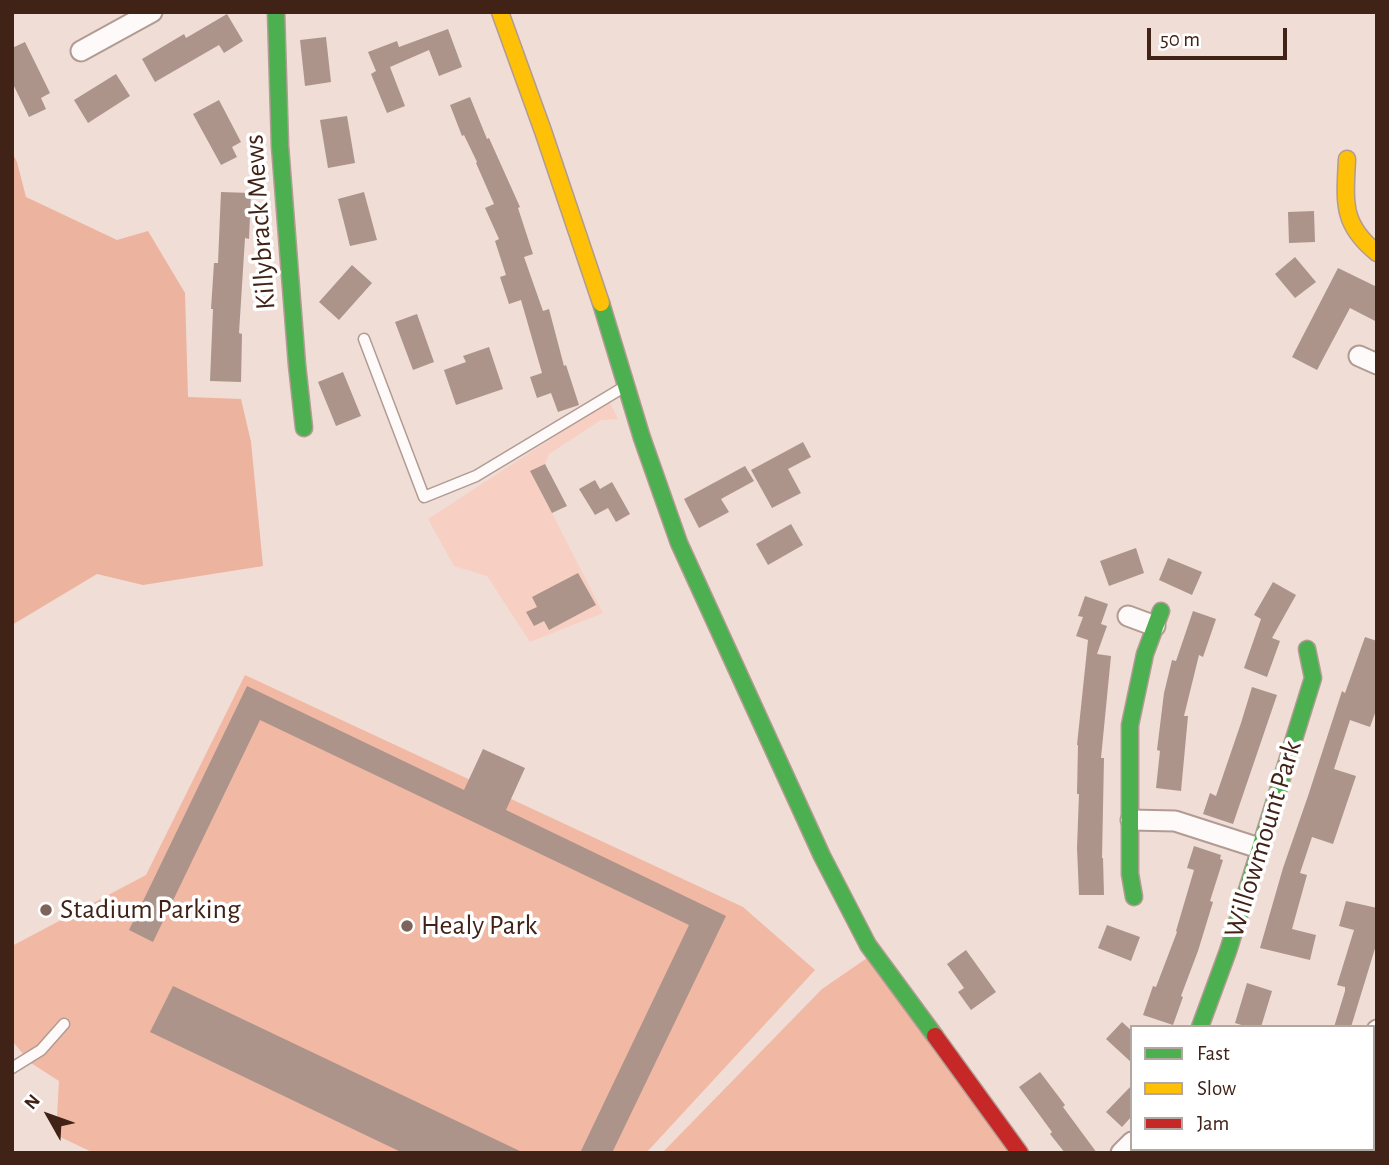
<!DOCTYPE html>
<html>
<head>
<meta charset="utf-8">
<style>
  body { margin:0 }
  #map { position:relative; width:1389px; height:1165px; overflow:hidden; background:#f0ddd6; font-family:"Alegreya Sans",sans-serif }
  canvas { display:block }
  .frame { position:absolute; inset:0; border:14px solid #412217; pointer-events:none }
  .legend { position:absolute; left:1130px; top:1025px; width:245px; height:126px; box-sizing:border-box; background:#fff; border:2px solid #b3a7a2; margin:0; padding:9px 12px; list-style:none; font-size:21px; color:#412217 }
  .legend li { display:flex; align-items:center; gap:14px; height:35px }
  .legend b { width:35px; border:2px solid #b3a7a2 }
  .north { position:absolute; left:14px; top:1081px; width:70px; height:70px; -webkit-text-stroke:5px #fff; paint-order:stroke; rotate:310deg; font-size:19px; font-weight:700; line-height:28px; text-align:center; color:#412217 }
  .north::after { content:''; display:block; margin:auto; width:24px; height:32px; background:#412217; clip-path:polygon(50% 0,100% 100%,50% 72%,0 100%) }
  .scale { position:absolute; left:1147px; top:28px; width:140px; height:32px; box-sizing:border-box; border:4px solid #412217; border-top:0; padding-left:9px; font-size:21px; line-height:24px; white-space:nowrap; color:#412217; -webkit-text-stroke:5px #fff; paint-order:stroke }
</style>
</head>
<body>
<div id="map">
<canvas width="1389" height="1165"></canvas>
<div class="frame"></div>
<ul class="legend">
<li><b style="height:9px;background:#4caf50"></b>Fast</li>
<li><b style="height:9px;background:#ffc107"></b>Slow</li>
<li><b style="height:9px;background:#c62828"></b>Jam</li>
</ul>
<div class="north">N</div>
<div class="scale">50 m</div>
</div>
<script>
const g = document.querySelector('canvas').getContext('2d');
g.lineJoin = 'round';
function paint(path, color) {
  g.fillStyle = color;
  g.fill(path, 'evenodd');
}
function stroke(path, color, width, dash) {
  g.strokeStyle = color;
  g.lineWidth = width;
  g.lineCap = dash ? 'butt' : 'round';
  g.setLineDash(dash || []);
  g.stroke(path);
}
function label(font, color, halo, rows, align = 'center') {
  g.font = font + ' "Alegreya Sans",sans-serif';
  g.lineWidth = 7;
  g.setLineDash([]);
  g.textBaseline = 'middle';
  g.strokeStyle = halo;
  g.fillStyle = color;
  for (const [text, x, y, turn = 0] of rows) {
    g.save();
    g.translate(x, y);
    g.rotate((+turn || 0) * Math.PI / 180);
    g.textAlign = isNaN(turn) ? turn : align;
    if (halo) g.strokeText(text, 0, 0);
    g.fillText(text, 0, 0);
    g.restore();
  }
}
paint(new Path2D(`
  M609,401L618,419L601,420L549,454L545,464L531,472L603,613L530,642L487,576L454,566L428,519Z`), '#f7d0c3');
paint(new Path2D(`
  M245,675L743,907L815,970L646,1153H94L56,1135L59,1081L31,1063L12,1041V946L146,875Z
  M870,956L1011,1153H662L822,989Z`), '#f1b8a4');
paint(new Path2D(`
  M12,152L17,162L26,197L117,240L148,231L185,293L188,397L241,399L251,442L263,566L143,585L97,574L12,625Z`), '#ecb39f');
paint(new Path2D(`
  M227,14L243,41L224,53L219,45L155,82L142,59L184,34L186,38Z
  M448,29L462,67L439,76L429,50L390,67L405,106L387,113L371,74L376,71L368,52L397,41L399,47Z
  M326,37L331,82L305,86L300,40Z
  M25,42L50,93L41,98L46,109L29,117L12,82V48Z
  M116,74L130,96L88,123L74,100Z
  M470,97L487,139L489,138L520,207L518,208L533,254L524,257L543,311L549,309L564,366L566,365L579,405L558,412L551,393L537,398L530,377L542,373L521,300L509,304L500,277L506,275L495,241L499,239L485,208L494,204L476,163L477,162L464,135L462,136L450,105Z
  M219,100L241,142L232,147L237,157L221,165L193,114Z
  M347,116L355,163L328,168L320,120Z
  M221,192L251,193L249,239L245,238L239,333L242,334L241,382L210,381L213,309H211L214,263H218Z
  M364,192L377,240L350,246L338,199Z
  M1314,211L1315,242L1289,243L1288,212Z
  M1295,257L1316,282L1295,298L1275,274Z
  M352,265L372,283L339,320L319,302Z
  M1338,268L1377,287V322L1350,308L1317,370L1292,357Z
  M417,314L434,362L413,370L395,322Z
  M489,347L503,389L456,405L444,370L466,362L463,356Z
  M343,372L361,416L336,426L318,382Z
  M803,442L811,457L788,469L801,493L772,508L751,470Z
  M545,464L567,506L552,513L530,471Z
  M745,466L754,481L721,499L729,512L699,528L684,499Z
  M595,480L600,489L612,482L630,514L616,522L608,508L595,515L579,489Z
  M791,524L803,545L768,565L756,544Z
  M1136,548L1144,573L1109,586L1100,561Z
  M1168,558L1202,572L1192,595L1159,580Z
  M578,573L596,605L549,630L544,621L534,626L526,612L537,607L532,597Z
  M1273,582L1296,595L1272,638L1280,641L1267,677L1244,668L1261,619L1254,615Z
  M1085,596L1108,604L1101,624L1107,626L1097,654L1111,656L1101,758H1104L1102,858H1103L1104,895H1079L1077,848L1079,794H1077L1078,745H1077L1088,640L1076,636L1083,617L1078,616Z
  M1193,611L1216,619L1203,657L1199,655L1184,716H1188L1181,791L1156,788L1160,751L1157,750L1164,693L1172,660L1176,661Z
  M1365,637L1377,641V708L1370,727L1350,720L1334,769L1356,776L1333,844L1312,837L1300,873L1307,875L1292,929L1316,935L1310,960L1260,948L1283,868L1308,796L1342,691L1345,693Z
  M247,686L464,790L483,749L525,768L506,810L726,916L612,1153H580L689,925L260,720L153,942L129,930Z
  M1252,687L1277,695L1233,824L1203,814L1210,793L1216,796L1241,723Z
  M1194,846L1221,855L1220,859L1223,860L1210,901L1213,902L1198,951L1181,996L1183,997L1173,1025L1143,1015L1153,986L1156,987L1177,932L1176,931L1194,870L1187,868Z
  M1346,901L1377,908V942L1351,1027H1334L1345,991V987L1337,985L1354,930L1339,926Z
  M1107,925L1140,937L1131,961L1098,948Z
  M966,950L996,992L971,1010L958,992L964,988L947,964Z
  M1247,983L1272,991L1261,1027H1248L1235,1023Z
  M173,986L524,1153H403L150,1032Z
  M1122,1022L1132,1031V1063L1106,1039Z
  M1040,1072L1065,1105L1063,1107L1097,1153H1065L1050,1134L1052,1132L1019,1087Z
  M1132,1085V1116L1122,1127L1106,1112Z`), '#ac948b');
const lane = new Path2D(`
  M364,339L424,497L476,476L624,387
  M12,1068L41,1050L64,1024`);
const street = new Path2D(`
  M81,51L152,12
  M1359,356L1377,364
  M1128,616L1155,626
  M1131,820L1175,821L1259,848
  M1373,1042L1377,1030
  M1121,1153L1132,1142
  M1338,1153L1339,1149`);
const fast = new Path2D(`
  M276,12L280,146L297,365L304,428
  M601,303L642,438L679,543L822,856L868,945L935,1036
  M1134,897L1130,874V725L1145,654L1161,611
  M1200,1027L1228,951L1313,678L1307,649`);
const slow = new Path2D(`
  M500,12L543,131L601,303
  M1347,159C1345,202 1341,224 1377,253`);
const jam = new Path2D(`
  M935,1036L1020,1153`);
stroke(lane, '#b19b93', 13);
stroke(street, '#b19b93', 23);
stroke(fast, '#b19b93', 19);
stroke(slow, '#b19b93', 19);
stroke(jam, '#b19b93', 19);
stroke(lane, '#fdfaf9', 10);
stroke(street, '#fdfaf9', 19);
stroke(fast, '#4caf50', 16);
stroke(slow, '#ffc107', 16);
stroke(jam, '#c62828', 16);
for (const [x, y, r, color] of [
  [46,910,7,"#7e635a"],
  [407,926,7,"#7e635a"]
]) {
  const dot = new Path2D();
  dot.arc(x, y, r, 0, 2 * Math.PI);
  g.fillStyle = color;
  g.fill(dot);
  stroke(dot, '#fff', 2.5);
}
label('28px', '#412217', '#fff', [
  ["Killybrack Mews",260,222,-94],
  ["Willowmount Park",1263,839,-73]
]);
label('28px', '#412217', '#fff', [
  ["Stadium Parking",60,910],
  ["Healy Park",421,926]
], 'left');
</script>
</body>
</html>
